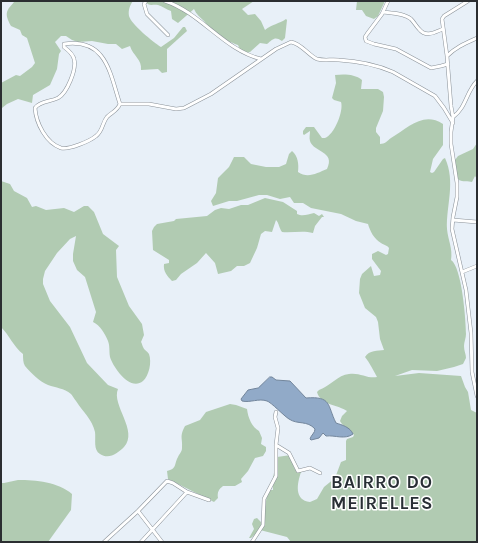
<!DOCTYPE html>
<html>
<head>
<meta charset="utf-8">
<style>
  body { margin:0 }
  #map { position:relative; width:478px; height:543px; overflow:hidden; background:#e8f0f8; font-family:Karla,sans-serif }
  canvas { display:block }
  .frame { position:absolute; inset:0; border:2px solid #2b2e31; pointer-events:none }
</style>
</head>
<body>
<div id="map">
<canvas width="478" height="543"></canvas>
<div class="frame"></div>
</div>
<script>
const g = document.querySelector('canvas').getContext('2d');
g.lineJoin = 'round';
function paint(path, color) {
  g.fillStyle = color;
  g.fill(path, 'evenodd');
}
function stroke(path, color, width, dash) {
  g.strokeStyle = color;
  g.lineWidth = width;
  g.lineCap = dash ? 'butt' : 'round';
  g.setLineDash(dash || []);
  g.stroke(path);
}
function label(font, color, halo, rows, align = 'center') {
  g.font = font + ' Karla,sans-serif';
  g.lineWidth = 3;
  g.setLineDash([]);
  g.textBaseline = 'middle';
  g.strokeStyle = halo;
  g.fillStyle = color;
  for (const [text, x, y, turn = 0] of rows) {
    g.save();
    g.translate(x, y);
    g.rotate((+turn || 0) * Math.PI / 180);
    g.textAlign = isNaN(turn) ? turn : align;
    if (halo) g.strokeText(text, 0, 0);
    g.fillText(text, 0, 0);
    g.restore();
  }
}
paint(new Path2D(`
  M15,1H133C130,5 128,10 129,16C131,24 153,42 161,47L174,38L183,27H185L187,31L167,49V72L162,73L158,69L141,70C142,59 133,56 130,46L122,49L116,44H108L92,41L78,42L72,40L66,36H61L55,42L61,51L59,54L57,69L50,85L33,95L32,103L18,99L7,104L2,108L1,83L16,75L20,76L32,67L35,63L27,38L22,35L20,30L11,26C4,13 6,11 15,1Z
  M145,1H254L242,9L248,15L255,14L261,21L265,30C272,24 279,24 286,19L287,20L285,38L282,41C275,36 273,39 267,44L260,43L250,52L242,54L238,45C230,42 211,34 207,27C206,25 206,23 204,21C200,17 196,14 194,9L178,23L172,19L171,11C167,10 162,6 158,5C152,4 149,7 145,1Z
  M357,1H385L378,16L374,19L366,16L362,10H356Z
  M335,75C344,74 355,74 362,80L361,89H378L383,92L384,97L383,111L376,128V132L380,137V144C385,144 387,141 391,138C408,128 423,111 443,124V145L433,159L430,172L432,173L434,172L443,159L445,158C456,182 446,206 447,229C448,240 453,249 451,260C462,267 466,321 466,334C466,338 464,342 464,346C464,351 466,354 466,358L463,364L454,367L437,371L412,370L395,376L419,373L461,376L465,387L468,392L471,410L477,413V542H291L287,537L260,530L251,538H249L254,529L252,524L254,519L257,518L262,523L268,490H273C272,477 275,470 277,457L291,455L293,458L294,468L301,472C297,484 294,500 310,502L317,499L324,487L335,478L341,462L346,460V441L347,439L353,437L354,435C350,429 343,427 340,421L342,416L347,411C339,405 320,405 317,392L319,390C330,386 338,375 349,374C359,372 368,379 377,377C373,370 370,363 365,357C369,350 378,351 384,350L380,339L378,322L376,317L365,308L359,293L360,279L362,274L371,266L374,276L380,275L381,271L372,259V254L378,251L386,255L388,254L389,248C387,245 384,245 381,243C374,239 370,231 368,224L356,221L341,214L311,208L303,203H294L290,197L280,199L267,195H259L237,201H229L213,206L211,201L216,193L218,178L229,167L234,157H244L251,164L266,167H279L286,164L289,154L292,151C298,156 299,164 298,172C308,179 317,173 327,169C336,151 313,152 310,141C309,138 310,134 310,131L304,135L303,134V131L306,127H314L322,138H325C334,135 344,111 341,102L334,100L332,98L336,83Z
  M477,143V179L475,176L472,182C469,181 462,182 459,180C455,176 455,165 455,160L458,156L473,149Z
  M1,181L10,184L14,191L27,198L32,207L36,206L46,210L64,208L74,212L84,206H88L94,212L103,234L119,246L116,250L117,277L129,306L142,324L144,335L141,342C142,343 142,345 143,347C144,350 147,351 149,354C152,362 149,376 143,381C130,392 113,367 110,357C109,351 110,346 108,341C105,334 100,325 93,322L96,312L85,277L77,270L73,261V254L76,236L70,239L57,253L45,271L43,279V284L50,301L70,327L87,363L108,385L118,389C111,405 139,431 124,447C118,453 109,460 100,454C93,450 96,439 95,432C92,419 83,412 76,401C74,399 73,396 71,394C64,388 56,388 48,385C40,382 31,373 25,366C23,363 23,358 23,354C14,347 9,335 1,327Z
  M265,198L283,202L297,211V214C303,217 308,214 314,213L319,216L322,214L324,217H322L315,226L313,233C303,230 293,233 282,232C279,228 279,223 276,220L272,232L265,231L261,234L257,248L250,263L244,266H237L231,271L218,274L215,263L206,253L197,263L181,274L176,280L172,281C167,276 163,271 164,264L169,263V260L153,250L152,231L154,227L157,224L174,221L176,219L207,216L215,210L221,208L229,209L241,205H248Z
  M230,404L236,405L247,409C248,418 252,427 259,431L262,438L261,444L266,447V451L263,456L255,458L248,471L241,479L242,482L235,486H223C219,489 217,492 218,498L214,502L168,479L167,471C177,469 174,464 178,457C179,454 182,452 182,448C183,438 179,437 185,426L200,420L206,412Z
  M18,480C36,480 58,482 72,494L71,510L48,542H1V483H4Z`), '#b1cbb2');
const water = new Path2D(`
  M270,377H272L276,380L290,381L306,398C332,396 327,405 336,423C342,425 350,427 353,434C345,440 335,435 326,436L323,433L319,438L311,440L310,439C311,435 315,433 315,429C307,420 298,425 289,419C284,416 271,402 267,401C259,398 250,403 242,401L241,399L248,390L258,388Z`);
paint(water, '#91aac8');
stroke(water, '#72859b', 1);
const street = new Path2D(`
  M146,1L144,4L147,14L168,35
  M165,1C201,13 224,50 261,59
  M388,1L382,14L367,34L365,37L366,41L374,44L396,49L431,68L441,66L448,64
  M383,12C392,13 404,13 411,19C414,22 416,26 419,29C426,38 435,32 443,29
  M64,44C107,38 110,74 120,104C117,111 112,112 107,117C102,123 103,131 96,136C90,141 69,150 61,148C46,143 36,123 35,108C40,101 50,102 58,98C67,93 77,69 74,59C73,54 68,50 64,47Z
  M447,56C456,47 466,43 477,38
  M477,81C466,92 466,108 453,117L451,132V144L457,183V197L453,217L452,229L466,290L471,333L472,372L477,396
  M120,104H149L176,109L184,108L211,94L276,49L291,42C302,44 308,55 317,59C325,61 331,59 339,60C356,61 377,65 393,72L435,96L444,108L453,123
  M453,117L451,106L447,56L442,19L444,16L468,1
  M453,220L477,222
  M462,272L477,266
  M276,445L289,453L298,471L310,468L320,473
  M138,511L162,542
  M104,542L138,511L167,481L173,483L187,492L209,500
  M141,542L187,492
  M252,542L263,525L264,499L276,476V445L278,428L275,417L276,412`);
stroke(street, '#8a9198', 4);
stroke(street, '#fff', 3);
g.letterSpacing = '1px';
label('bold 18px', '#292f35', '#fff', [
  ["BAIRRO DO",382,483],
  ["MEIRELLES",382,504]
]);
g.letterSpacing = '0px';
</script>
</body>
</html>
